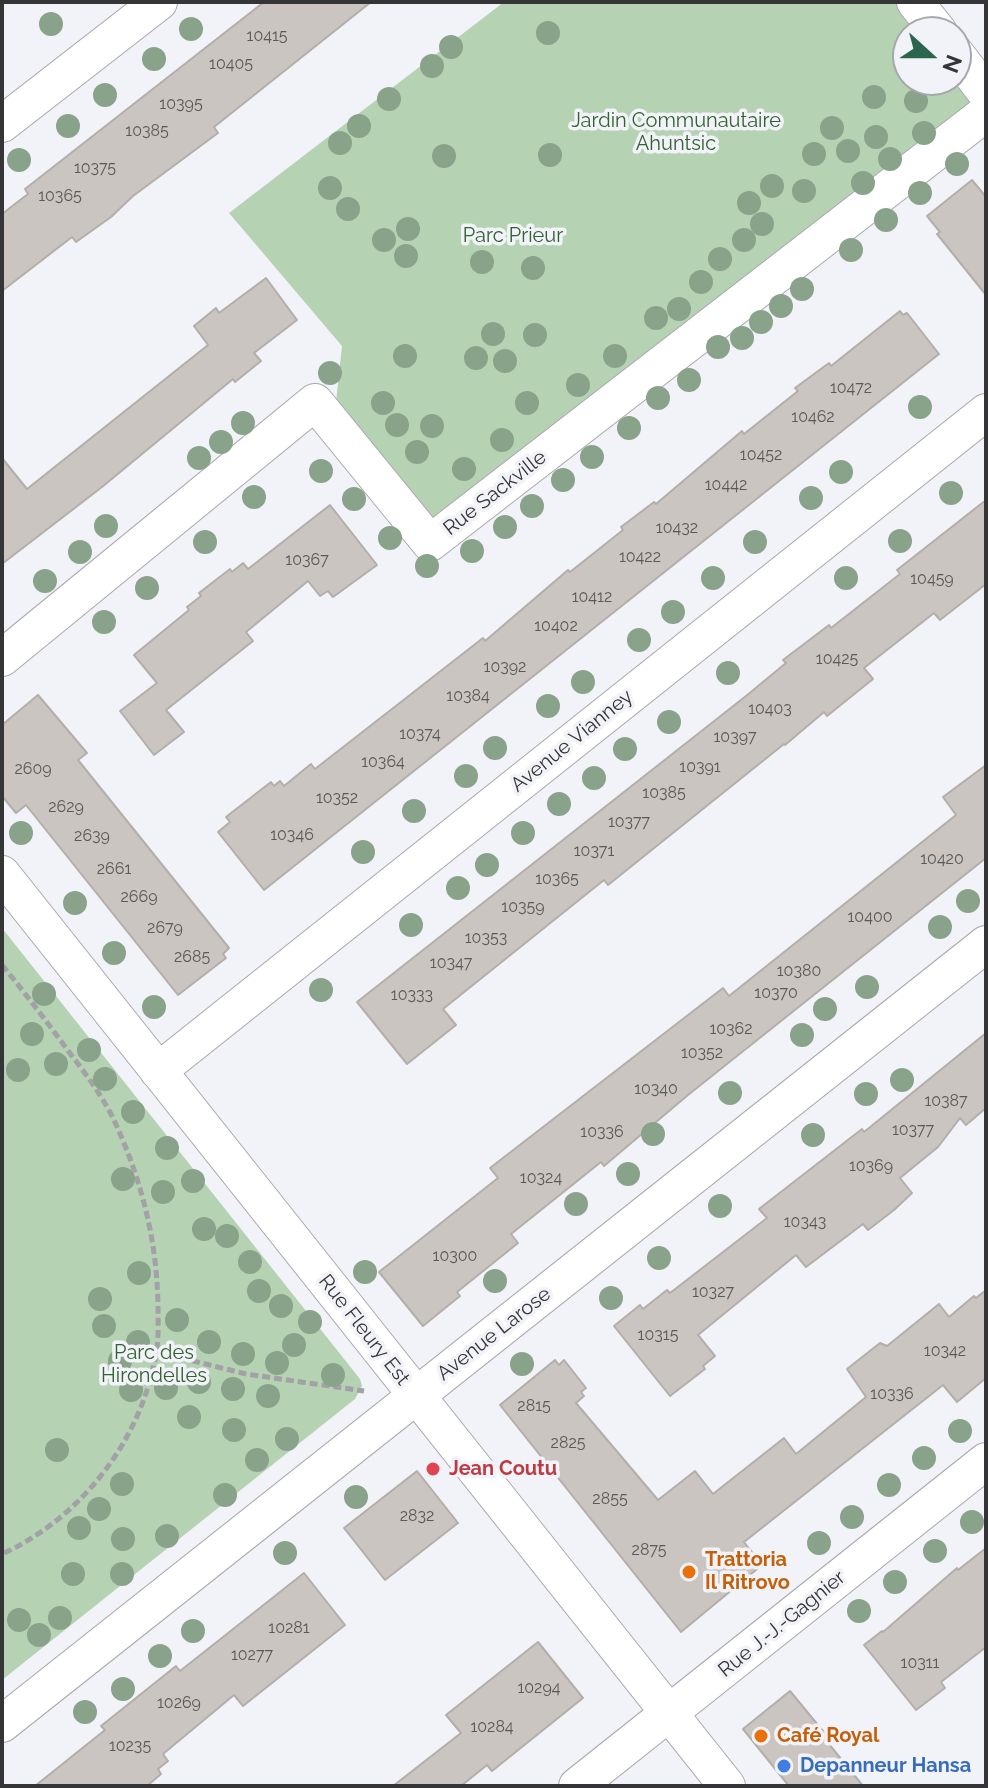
<!DOCTYPE html>
<html>
<head>
<meta charset="utf-8">
<style>
  body { margin:0 }
  #map { position:relative; width:988px; height:1788px; overflow:hidden; background:#f2f2f9; font-family:Raleway,sans-serif }
  canvas { display:block }
  .frame { position:absolute; inset:0; border:4px solid #353538; pointer-events:none }
  .north { position:absolute; left:892px; top:16px; width:80px; height:80px; box-sizing:border-box; background:#f2f2f9; border:2px solid #a6a6ac; border-radius:50%; rotate:111deg; font-size:22px; font-weight:700; line-height:32px; text-align:center; color:#353538 }
  .north::after { content:''; display:block; margin:auto; width:28px; height:36px; background:#2c654e; clip-path:polygon(50% 0,100% 100%,50% 72%,0 100%) }
</style>
</head>
<body>
<div id="map">
<canvas width="988" height="1788"></canvas>
<div class="frame"></div>
<div class="north">N</div>
</div>
<script>
const g = document.querySelector('canvas').getContext('2d');
g.lineJoin = 'round';
function paint(path, color) {
  g.fillStyle = color;
  g.fill(path, 'evenodd');
}
function stroke(path, color, width, dash) {
  g.strokeStyle = color;
  g.lineWidth = width;
  g.lineCap = dash ? 'butt' : 'round';
  g.setLineDash(dash || []);
  g.stroke(path);
}
function label(font, color, halo, rows, align = 'center') {
  g.font = font + ' Raleway,sans-serif';
  g.lineWidth = 7;
  g.setLineDash([]);
  g.textBaseline = 'middle';
  g.strokeStyle = halo;
  g.fillStyle = color;
  for (const [text, x, y, turn = 0] of rows) {
    g.save();
    g.translate(x, y);
    g.rotate((+turn || 0) * Math.PI / 180);
    g.textAlign = isNaN(turn) ? turn : align;
    if (halo) g.strokeText(text, 0, 0);
    g.fillText(text, 0, 0);
    g.restore();
  }
}
paint(new Path2D(`
  M504,2H913L937,32H908V80H956L986,93L430,543L336,403L342,346L229,213Z
  M2,928L360,1379L362,1386L355,1399L2,1680Z`), '#b5d2b3');
const building = new Path2D(`
  M264,2H371L214,127L218,133L133,196L111,217L76,242L72,237L2,291V214L28,194L25,189Z
  M972,180L986,197V295L937,234L940,232L927,216Z
  M266,278L297,320L254,353L261,361L235,382L233,379L102,487L2,564V458L27,489L208,345L194,326L216,308L219,313Z
  M900,311L903,315L907,313L939,354L264,890L218,832L230,822L226,817L271,782L274,786L280,781L284,786L311,764L315,769L483,638L485,641L568,570L570,572L623,530L621,527L654,502L656,504L742,431L744,434L798,391L795,388L829,363L831,366Z
  M986,500V584L940,620L934,613L864,668L873,679L827,716L824,712L785,745L784,744L608,885L604,880L443,1009L456,1025L407,1064L357,1002L746,696L786,663L783,660L829,625L831,628L900,574L897,570Z
  M330,505L377,565L333,597L328,591L320,596L308,581L246,632L253,641L166,710L184,732L154,755L120,711L157,683L134,655L189,610L187,607L201,596L199,593L230,569L232,572L243,563L248,569Z
  M38,695L87,753L78,760L229,948L223,954L226,958L178,995L26,805L16,813L2,796V725Z
  M986,765V858L688,1095L604,1166L601,1162L511,1234L518,1243L457,1292L460,1296L423,1326L379,1272L498,1178L490,1168L723,988L729,996L956,815L943,797Z
  M986,1033V1108L966,1125L960,1118L938,1147L900,1178L912,1193L894,1210L868,1230L863,1224L806,1267L796,1255L698,1335L715,1356L703,1366L705,1369L670,1396L614,1326L640,1305L643,1309L667,1290L670,1293L767,1218L759,1209L862,1129L864,1132Z
  M986,1290V1378L957,1402L943,1385L744,1542L762,1565L681,1632L500,1405L555,1360L559,1365L564,1360L586,1388L581,1392L584,1396L576,1403L658,1500L695,1471L713,1494L784,1438L796,1454L866,1397L847,1369L880,1343L887,1346L939,1304L949,1317L974,1296L976,1298Z
  M417,1471L458,1523L385,1580L344,1528Z
  M986,1548V1647L941,1682L945,1688L916,1710L864,1645L882,1631L883,1632L957,1568L958,1570Z
  M304,1573L345,1625L243,1706L234,1695L163,1754L168,1761L158,1769L161,1774L147,1786H35L105,1730L101,1726L176,1666L180,1671Z
  M538,1642L583,1698L492,1771L487,1765L461,1786H393L461,1733L446,1715Z
  M790,1691L827,1736L824,1738L863,1786H789L743,1729Z`);
paint(building, '#cac5c0');
stroke(building, '#b3aea9', 2);
const minor = new Path2D(`
  M915,2L939,32
  M956,54L986,93
  M2,124L159,2
  M2,658L315,402L430,543L986,113
  M2,874L727,1786
  M158,1071L986,412
  M2,1724L986,944
  M577,1786L986,1461`);
stroke(minor, '#a8a7ae', 38);
stroke(new Path2D(`
  M2,965C25,993 47,1022 69,1052C85,1073 101,1094 113,1118C141,1178 157,1239 158,1306C158,1321 159,1339 156,1354C141,1441 81,1518 2,1554
  M157,1352L246,1374L364,1391`), '#a1a1a6', 5, [8, 4]);
stroke(minor, '#fff', 36);
g.fillStyle = '#88a38a';
for (const [x, y] of [
  [51,24],
  [191,29],
  [548,33],
  [451,47],
  [154,59],
  [432,66],
  [105,95],
  [874,97],
  [389,99],
  [916,101],
  [68,126],
  [359,126],
  [832,128],
  [924,133],
  [876,137],
  [340,143],
  [848,151],
  [814,154],
  [550,155],
  [444,156],
  [890,159],
  [19,160],
  [957,164],
  [863,183],
  [772,186],
  [330,188],
  [804,191],
  [920,193],
  [749,203],
  [348,209],
  [886,220],
  [762,224],
  [408,229],
  [384,240],
  [744,240],
  [851,250],
  [406,256],
  [720,259],
  [482,262],
  [533,268],
  [701,282],
  [802,289],
  [781,306],
  [679,309],
  [656,318],
  [761,322],
  [493,334],
  [535,335],
  [742,338],
  [718,347],
  [405,356],
  [615,356],
  [476,358],
  [505,361],
  [330,373],
  [689,380],
  [578,385],
  [658,398],
  [383,403],
  [527,403],
  [920,407],
  [243,423],
  [397,425],
  [432,426],
  [629,428],
  [502,440],
  [221,442],
  [417,452],
  [592,457],
  [199,458],
  [464,469],
  [321,471],
  [841,472],
  [563,480],
  [951,493],
  [254,497],
  [811,498],
  [354,499],
  [532,506],
  [106,526],
  [505,527],
  [390,538],
  [900,541],
  [205,542],
  [755,542],
  [472,551],
  [80,552],
  [427,566],
  [713,578],
  [846,578],
  [45,581],
  [147,588],
  [673,612],
  [104,622],
  [639,640],
  [728,673],
  [583,682],
  [548,706],
  [669,722],
  [495,748],
  [625,749],
  [466,776],
  [594,778],
  [559,804],
  [414,811],
  [21,833],
  [523,833],
  [363,852],
  [487,865],
  [458,888],
  [968,901],
  [75,903],
  [411,925],
  [940,927],
  [114,953],
  [867,987],
  [321,990],
  [44,994],
  [154,1007],
  [825,1009],
  [32,1034],
  [802,1035],
  [89,1050],
  [56,1064],
  [18,1070],
  [105,1079],
  [902,1080],
  [730,1093],
  [866,1094],
  [133,1112],
  [653,1134],
  [813,1135],
  [167,1148],
  [628,1174],
  [123,1179],
  [193,1181],
  [163,1192],
  [576,1204],
  [720,1206],
  [204,1229],
  [227,1236],
  [659,1258],
  [250,1262],
  [365,1272],
  [139,1273],
  [495,1281],
  [259,1291],
  [611,1298],
  [100,1299],
  [281,1306],
  [177,1320],
  [310,1322],
  [104,1326],
  [138,1342],
  [209,1342],
  [294,1345],
  [243,1354],
  [120,1361],
  [277,1363],
  [522,1364],
  [333,1375],
  [199,1382],
  [166,1388],
  [233,1389],
  [131,1390],
  [268,1396],
  [189,1417],
  [234,1430],
  [960,1431],
  [287,1439],
  [57,1450],
  [924,1458],
  [257,1460],
  [122,1484],
  [889,1485],
  [225,1495],
  [356,1497],
  [99,1509],
  [852,1517],
  [972,1522],
  [79,1528],
  [167,1536],
  [123,1539],
  [819,1543],
  [935,1551],
  [285,1553],
  [73,1574],
  [122,1574],
  [895,1582],
  [859,1611],
  [60,1618],
  [19,1620],
  [193,1631],
  [39,1635],
  [160,1656],
  [123,1689],
  [85,1712]
]) {
  g.beginPath();
  g.arc(x, y, 12, 0, 2 * Math.PI);
  g.fill();
}
for (const [x, y, r, color] of [
  [433,1469,8,"#e0444e"],
  [689,1572,8,"#e8710a"],
  [761,1736,8,"#e8710a"],
  [784,1766,8,"#3f7fe0"]
]) {
  const dot = new Path2D();
  dot.arc(x, y, r, 0, 2 * Math.PI);
  g.fillStyle = color;
  g.fill(dot);
  stroke(dot, '#f2f2f9', 3);
}
label('16px', '#5a595a', null, [
  ["10415",267,36],
  ["10405",231,64],
  ["10395",181,104],
  ["10385",147,131],
  ["10375",95,168],
  ["10365",60,196],
  ["10472",851,388],
  ["10462",813,417],
  ["10452",761,455],
  ["10442",726,485],
  ["10432",677,528],
  ["10422",640,557],
  ["10367",307,560],
  ["10459",932,579],
  ["10412",592,597],
  ["10402",556,626],
  ["10425",837,659],
  ["10392",505,667],
  ["10384",468,696],
  ["10403",770,709],
  ["10374",420,734],
  ["10397",735,737],
  ["10364",383,762],
  ["10391",700,767],
  ["2609",33,769],
  ["10385",664,793],
  ["10352",337,798],
  ["2629",66,807],
  ["10377",629,822],
  ["10346",292,835],
  ["2639",92,836],
  ["10371",594,851],
  ["10420",942,859],
  ["2661",114,869],
  ["10365",557,879],
  ["2669",139,897],
  ["10359",523,907],
  ["10400",870,917],
  ["2679",165,928],
  ["10353",486,938],
  ["2685",192,957],
  ["10347",451,963],
  ["10380",799,971],
  ["10370",776,993],
  ["10333",412,995],
  ["10362",731,1029],
  ["10352",702,1053],
  ["10340",656,1089],
  ["10387",946,1101],
  ["10377",913,1130],
  ["10336",602,1132],
  ["10369",871,1166],
  ["10324",541,1178],
  ["10343",805,1222],
  ["10300",455,1256],
  ["10327",713,1292],
  ["10315",658,1335],
  ["10342",945,1351],
  ["10336",892,1394],
  ["2815",534,1406],
  ["2825",568,1443],
  ["2855",610,1499],
  ["2832",417,1516],
  ["2875",649,1550],
  ["10281",289,1628],
  ["10277",252,1655],
  ["10311",920,1663],
  ["10294",539,1688],
  ["10269",179,1703],
  ["10284",492,1727],
  ["10235",130,1746]
]);
label('20px', '#31622f', '#f2f2f9', [
  ["Jardin Communautaire",676,121],
  ["Ahuntsic",676,144],
  ["Parc Prieur",513,236],
  ["Parc des",154,1353],
  ["Hirondelles",154,1376]
]);
label('20px', '#353538', '#f2f2f9', [
  ["Rue Sackville",495,493,-38],
  ["Avenue Vianney",572,741,-39],
  ["Rue Fleury Est",364,1330,52],
  ["Avenue Larose",494,1334,-38],
  ["Rue J.-J.-Gagnier",782,1624,-39]
]);
label('bold 20px', '#be3a42', '#f2f2f9', [
  ["Jean Coutu",449,1469]
], 'left');
label('bold 20px', '#c56008', '#f2f2f9', [
  ["Trattoria",705,1560],
  ["Il Ritrovo",705,1583],
  ["Café Royal",777,1736]
], 'left');
label('bold 20px', '#366cbe', '#f2f2f9', [
  ["Depanneur Hansa",800,1766]
], 'left');
</script>
</body>
</html>
